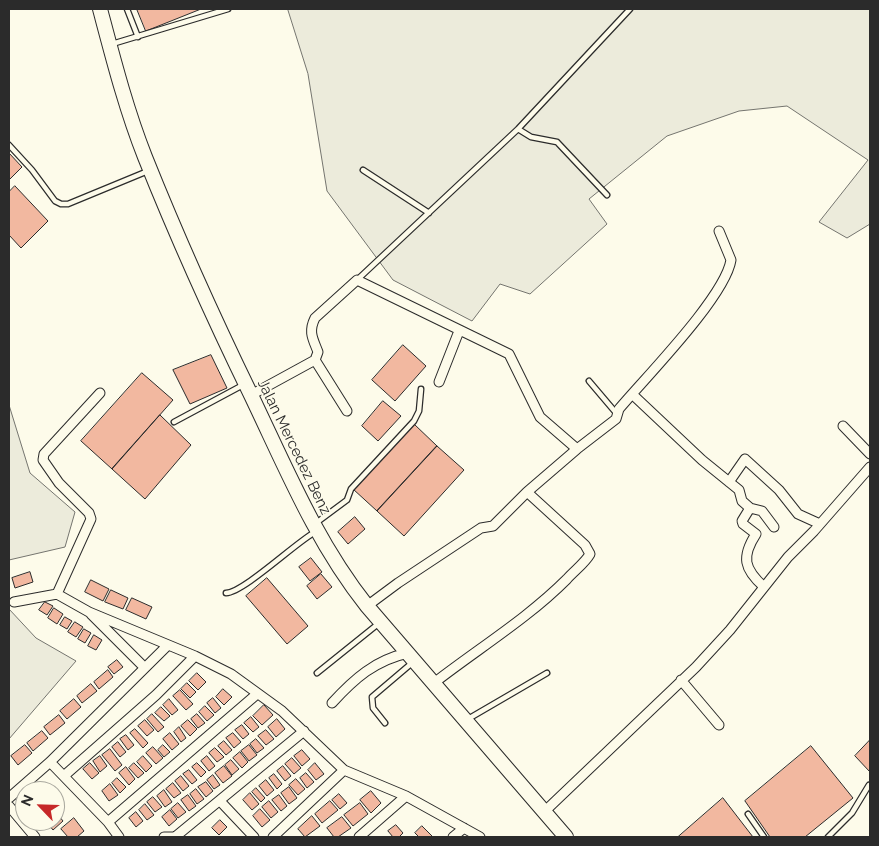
<!DOCTYPE html>
<html>
<head>
<meta charset="utf-8">
<style>
  body { margin:0 }
  #map { position:relative; width:879px; height:846px; overflow:hidden; background:#fdfbea; font-family:Raleway,sans-serif }
  canvas { display:block }
  .frame { position:absolute; inset:0; border:10px solid #2b2b2b; pointer-events:none }
  .north { position:absolute; left:15px; top:781px; width:50px; height:50px; box-sizing:border-box; background:#fdfbea; border:1px solid #a9a89e; border-radius:50%; rotate:294deg; font-size:14px; font-weight:700; line-height:20px; text-align:center; color:#2b2b2b }
  .north::after { content:''; display:block; margin:auto; width:18px; height:22px; background:#c62828; clip-path:polygon(50% 0,100% 100%,50% 72%,0 100%) }
</style>
</head>
<body>
<div id="map">
<canvas width="879" height="846"></canvas>
<div class="frame"></div>
<div class="north">N</div>
</div>
<script>
const g = document.querySelector('canvas').getContext('2d');
g.lineJoin = 'round';
function paint(path, color) {
  g.fillStyle = color;
  g.fill(path, 'evenodd');
}
function stroke(path, color, width, dash) {
  g.strokeStyle = color;
  g.lineWidth = width;
  g.lineCap = dash ? 'butt' : 'round';
  g.setLineDash(dash || []);
  g.stroke(path);
}
function label(font, color, halo, rows, align = 'center') {
  g.font = font + ' Raleway,sans-serif';
  g.lineWidth = 4;
  g.setLineDash([]);
  g.textBaseline = 'middle';
  g.strokeStyle = halo;
  g.fillStyle = color;
  for (const [text, x, y, turn = 0] of rows) {
    g.save();
    g.translate(x, y);
    g.rotate((+turn || 0) * Math.PI / 180);
    g.textAlign = isNaN(turn) ? turn : align;
    if (halo) g.strokeText(text, 0, 0);
    g.fillText(text, 0, 0);
    g.restore();
  }
}
const green = new Path2D(`
  M288,9H870V224L847,238L819,222L868,160L787,106L739,111L667,136L589,199L607,224L530,294L500,284L472,321L393,280L327,191L308,74Z
  M9,405L30,473L75,512L65,547L9,560Z
  M9,609L36,638L76,661L9,739Z`);
paint(green, '#ecebdb');
stroke(green, '#74746e', 1);
const building = new Path2D(`
  M137,9H201L146,31Z
  M9,153L22,167L9,180Z
  M15,186L48,221L21,248L9,235V192Z
  M403,345L426,366L395,401L372,380Z
  M211,355L227,388L190,404L173,370Z
  M142,373L173,400L112,469L81,441Z
  M383,401L401,416L378,441L362,426Z
  M160,415L191,445L145,499L112,469Z
  M414,424L437,446L377,511L353,489Z
  M437,446L464,470L404,536L377,511Z
  M355,517L365,529L348,544L338,532Z
  M311,558L322,572L310,581L299,567Z
  M30,572L33,582L15,588L12,578Z
  M321,574L332,587L317,599L307,586Z
  M267,578L308,626L287,644L246,596Z
  M91,580L109,589L103,601L85,592Z
  M111,590L128,598L123,609L105,602Z
  M132,598L152,607L146,619L126,610Z
  M45,602L53,606L47,615L39,610Z
  M54,608L63,614L57,624L48,618Z
  M65,617L72,621L67,629L60,625Z
  M75,622L83,627L76,637L68,632Z
  M84,629L91,633L85,643L78,639Z
  M94,635L102,640L96,650L88,646Z
  M117,660L123,667L114,674L108,667Z
  M108,670L113,677L99,689L94,682Z
  M197,673L206,682L198,690L189,681Z
  M187,683L196,692L190,698L181,689Z
  M91,684L97,691L82,703L77,696Z
  M223,689L232,697L224,705L216,697Z
  M180,690L193,704L186,710L173,696Z
  M213,698L221,708L215,713L207,703Z
  M74,699L81,707L67,719L60,711Z
  M169,699L178,710L172,715L163,705Z
  M264,705L273,715L262,725L253,716Z
  M205,706L214,715L207,721L199,712Z
  M161,707L170,716L164,721L155,713Z
  M152,714L164,727L158,732L147,719Z
  M197,714L205,723L198,728L191,719Z
  M59,715L65,723L50,735L44,727Z
  M251,717L259,727L253,732L244,723Z
  M277,719L285,729L276,737L268,727Z
  M145,720L154,730L147,736L138,726Z
  M188,720L197,729L190,736L181,726Z
  M242,725L249,734L243,739L235,730Z
  M179,727L186,738L181,742L174,732Z
  M135,729L148,743L143,748L130,733Z
  M266,730L274,739L266,745L258,736Z
  M42,731L48,738L33,751L27,743Z
  M170,733L179,744L172,750L163,739Z
  M233,733L241,742L234,748L226,738Z
  M126,735L134,745L128,750L120,739Z
  M256,739L264,748L257,753L250,744Z
  M870,740V772L855,756Z
  M224,741L232,750L226,755L218,746Z
  M118,742L126,752L120,757L112,747Z
  M25,745L32,753L18,765L11,756Z
  M163,745L170,752L164,757L158,750Z
  M249,745L257,755L249,761L241,751Z
  M811,746L853,798L805,837H770L745,801Z
  M153,747L163,758L156,764L146,753Z
  M215,748L224,757L217,762L209,753Z
  M110,749L122,765L115,771L102,755Z
  M302,750L310,759L302,766L294,756Z
  M240,752L248,762L242,768L233,758Z
  M100,756L107,766L100,772L93,761Z
  M143,756L152,766L146,772L137,762Z
  M207,756L215,766L209,771L201,761Z
  M292,758L301,768L294,774L285,764Z
  M231,760L239,769L232,775L225,765Z
  M90,763L99,773L92,779L83,769Z
  M134,763L144,773L138,778L129,768Z
  M197,763L206,772L201,777L192,767Z
  M315,763L324,774L316,780L308,770Z
  M224,766L232,776L223,783L215,773Z
  M283,766L291,776L285,781L277,771Z
  M126,767L135,779L129,785L119,773Z
  M189,770L197,780L192,784L183,774Z
  M306,773L314,782L307,788L300,778Z
  M274,774L282,784L277,789L269,778Z
  M213,775L220,785L214,789L207,780Z
  M181,776L189,786L183,791L175,781Z
  M117,778L126,787L120,793L112,783Z
  M296,779L305,789L298,795L289,785Z
  M266,780L274,790L267,796L259,786Z
  M206,782L213,791L206,797L198,787Z
  M173,783L181,793L174,798L166,789Z
  M110,784L118,795L109,801L102,791Z
  M289,787L297,798L289,804L281,793Z
  M256,788L265,798L261,802L252,792Z
  M196,789L204,799L197,804L190,794Z
  M164,790L172,802L165,807L157,796Z
  M371,791L381,803L371,813L360,800Z
  M250,793L259,804L252,810L243,800Z
  M339,794L347,803L340,809L332,800Z
  M188,795L196,806L189,811L181,800Z
  M279,795L287,806L281,811L272,800Z
  M153,797L162,807L155,812L147,802Z
  M723,798L753,837H678Z
  M269,801L278,812L271,818L262,807Z
  M330,801L338,810L322,823L315,814Z
  M178,803L186,812L178,818L171,809Z
  M360,803L368,814L353,826L344,815Z
  M145,804L154,815L147,820L139,810Z
  M260,809L270,820L262,827L253,816Z
  M170,810L177,819L169,826L162,817Z
  M55,811L63,821L53,830L46,821H55Z
  M136,812L143,821L136,827L129,818Z
  M312,816L320,826L305,837L298,829Z
  M342,817L351,828L338,837H334L327,828Z
  M74,818L84,831L77,837H68L61,829Z
  M220,820L227,827L219,835L212,828Z
  M396,825L403,833L399,837H393L388,831Z
  M422,826L432,836L431,837H419L415,833Z`);
paint(building, '#f2b8a0');
stroke(building, '#2b2b2b', 1);
const lane = new Path2D(`
  M127,9L138,37
  M112,44L228,9
  M518,129L531,137L557,142L607,195
  M9,145L32,170L55,201L61,204H68L148,171
  M363,170L429,213
  M357,280L518,129L630,9
  M589,381L617,414
  M174,422L243,385
  M316,523L347,500L351,489L414,421L419,411L421,389
  M226,593C244,592 294,544 315,532
  M317,673L378,624
  M468,719L547,673
  M385,723L373,708L372,697L412,663
  M748,814L764,837
  M828,837L852,813L869,785`);
const street = new Path2D(`
  M315,360L347,411
  M439,382L459,331
  M632,394L702,460L739,490L742,501L750,508L742,521L743,524L756,534C741,557 744,569 764,587
  M251,395L315,360L318,352C313,339 308,332 315,318L357,280L509,354L540,417L577,449
  M843,426L870,454
  M729,482L745,459L779,490L798,514L820,524
  M750,508L762,511L774,527
  M57,594L91,519L89,513L59,483L43,460L44,454L100,393
  M14,602L57,594L89,612L195,656
  M367,606L398,583L481,528L493,526L527,492L577,449L616,419L619,409C645,378 725,297 731,260L719,231
  M91,614L144,667
  M681,680L719,725
  M434,683C479,648 527,619 567,579C574,571 585,563 590,554L585,545L527,492
  M332,703C354,679 375,660 408,653
  M50,762L108,822L119,837
  M65,775L156,695L195,656L231,674L282,711L344,770L406,796L480,837
  M9,798L50,762L168,645
  M220,801L254,837
  M9,806L35,837
  M544,812L696,667L730,630L788,557L814,531L870,467
  M108,822L257,694
  M164,837H173
  M175,837L304,731
  M273,837L344,770
  M359,837L406,796
  M453,837L464,828`);
const primary = new Path2D(`
  M100,9C113,58 126,109 145,157C177,237 213,317 251,395C286,468 316,542 367,606L566,837`);
stroke(lane, '#2b2b2b', 7);
stroke(street, '#2b2b2b', 11);
stroke(primary, '#2b2b2b', 16);
stroke(lane, '#fdfbea', 4.5);
stroke(street, '#fdfbea', 9);
stroke(primary, '#fdfbea', 14);
label('15px', '#2b2b2b', '#fdfbea', [
  ["Jalan Mercedez Benz",294,447,64]
]);
</script>
</body>
</html>
